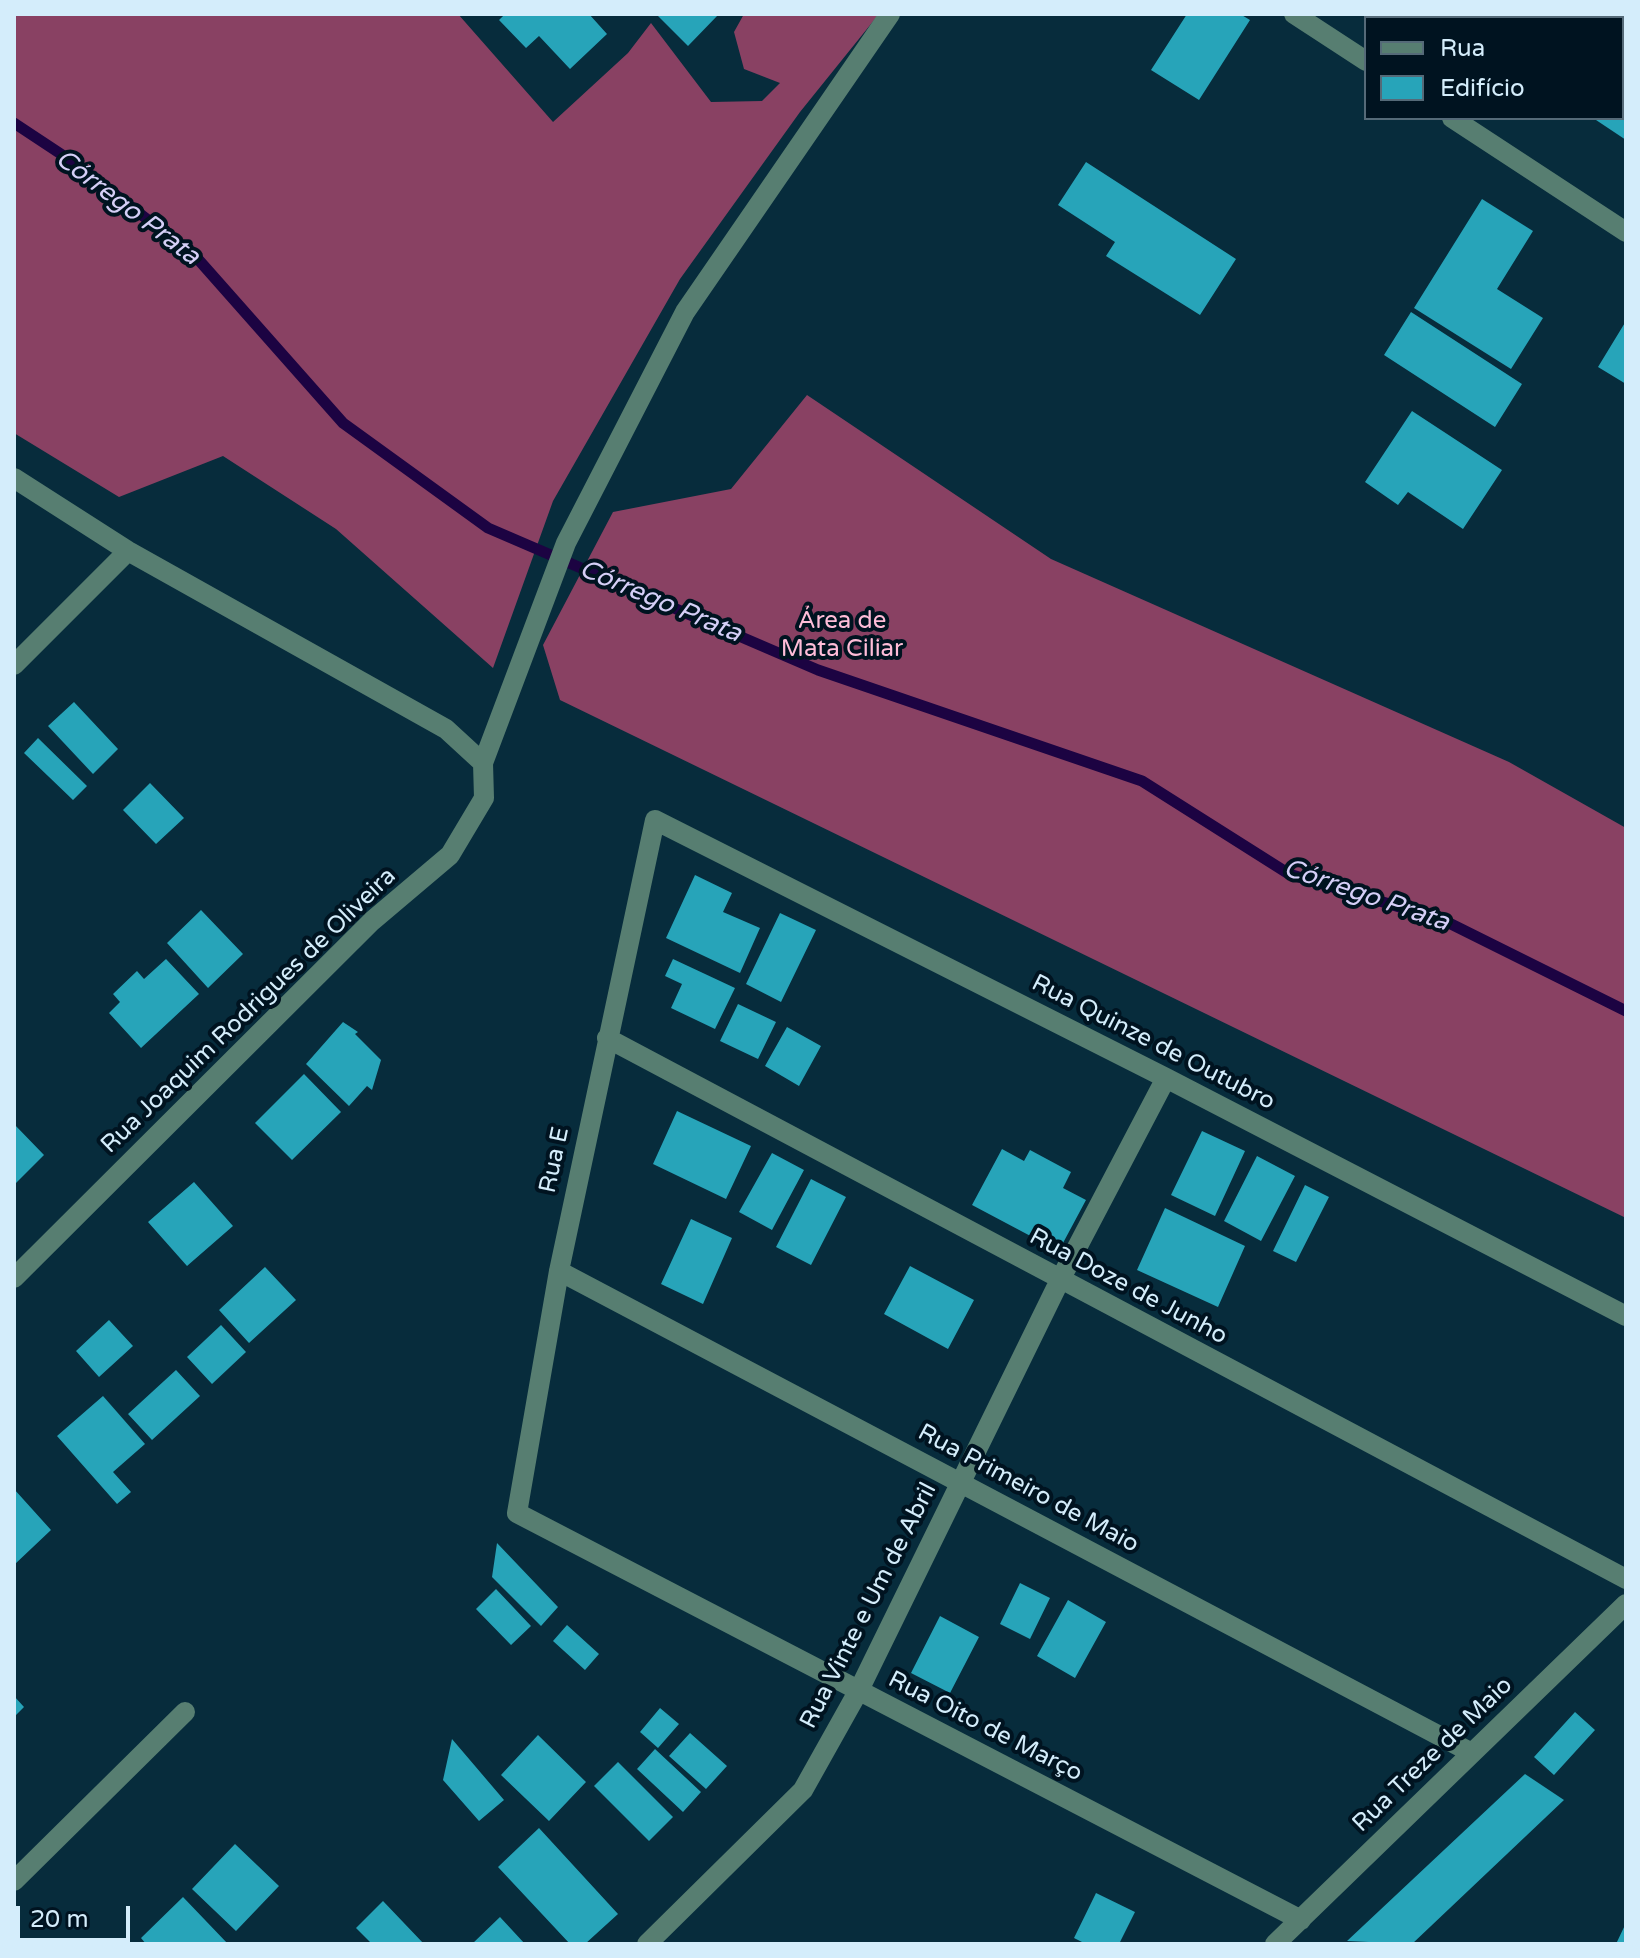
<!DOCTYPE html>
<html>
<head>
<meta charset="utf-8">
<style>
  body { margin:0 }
  #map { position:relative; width:1640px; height:1958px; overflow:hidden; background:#072c3c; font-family:"Varela Round",sans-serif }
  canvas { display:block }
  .frame { position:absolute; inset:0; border:16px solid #d4edfb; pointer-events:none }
  .legend { position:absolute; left:1364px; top:16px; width:260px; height:104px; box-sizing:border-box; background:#001320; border:2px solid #556a78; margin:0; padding:10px 14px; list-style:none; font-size:24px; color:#d4edfb }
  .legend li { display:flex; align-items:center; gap:16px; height:40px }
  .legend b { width:40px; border:2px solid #556a78 }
  .scale { position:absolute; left:16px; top:1906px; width:114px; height:36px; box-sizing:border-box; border:4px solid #d4edfb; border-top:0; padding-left:10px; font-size:24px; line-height:28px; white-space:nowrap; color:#d4edfb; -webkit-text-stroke:6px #001320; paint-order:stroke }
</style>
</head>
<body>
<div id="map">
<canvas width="1640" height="1958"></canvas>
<div class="frame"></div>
<ul class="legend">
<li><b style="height:10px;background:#577e71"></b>Rua</li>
<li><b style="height:22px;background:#27a4b9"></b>Edifício</li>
</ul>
<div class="scale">20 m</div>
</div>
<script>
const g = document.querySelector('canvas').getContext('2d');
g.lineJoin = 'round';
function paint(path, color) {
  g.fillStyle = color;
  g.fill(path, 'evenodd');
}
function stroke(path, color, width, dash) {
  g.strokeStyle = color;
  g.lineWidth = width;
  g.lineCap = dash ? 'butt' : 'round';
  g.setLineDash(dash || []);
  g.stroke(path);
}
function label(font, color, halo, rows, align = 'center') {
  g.font = font + ' "Varela Round",sans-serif';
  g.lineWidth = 8;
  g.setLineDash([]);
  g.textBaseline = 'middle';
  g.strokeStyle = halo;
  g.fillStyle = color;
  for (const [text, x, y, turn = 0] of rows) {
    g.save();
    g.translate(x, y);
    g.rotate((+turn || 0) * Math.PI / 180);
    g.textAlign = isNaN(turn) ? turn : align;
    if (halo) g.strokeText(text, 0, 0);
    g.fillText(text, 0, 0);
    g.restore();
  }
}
paint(new Path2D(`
  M14,14H458L553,122L628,53L651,23L711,102L762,101L780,83L744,69L734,32L744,14H879L800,112L680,279L553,501L493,668L336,529L223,456L119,497L14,433Z
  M807,395L1051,559L1509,762L1626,828V1218L560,700L543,645L613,512L731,489Z`), '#894163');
stroke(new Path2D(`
  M14,123L76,164L197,258L343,423L488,528L818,670L1142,781L1289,874L1443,920L1626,1011`), '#1c0342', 11);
paint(new Path2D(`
  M505,14H589L607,34L570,69L539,36L526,48L499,20Z
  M656,14H719L688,46Z
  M1187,14H1240L1250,20L1199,100L1151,70Z
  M1477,14H1507L1505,18H1482Z
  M1600,14H1626V140L1593,118H1622V18H1597Z
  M1086,162L1236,259L1200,315L1106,256L1115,242L1058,205Z
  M1482,199L1533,231L1497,289L1543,318L1511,369L1414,308Z
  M1411,312L1522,384L1495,427L1384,355Z
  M1626,321V384L1598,367Z
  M1412,411L1502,470L1463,529L1408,492L1398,505L1365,482Z
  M74,702L118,749L93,774L48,726Z
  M38,738L87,786L73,800L24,753Z
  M150,783L184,818L156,844L123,810Z
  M695,875L732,893L723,912L760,928L740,973L666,938Z
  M201,910L243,954L208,988L167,943Z
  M780,913L816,930L781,1002L746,984Z
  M166,959L199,994L141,1048L109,1013L120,1002L113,994L137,971L144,979Z
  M673,959L735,988L715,1029L671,1008L682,984L665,976Z
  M738,1004L776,1022L758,1059L720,1041Z
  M343,1022L358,1032L355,1034L381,1060L372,1090L367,1086L349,1106L306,1064Z
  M787,1027L821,1046L799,1086L765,1066Z
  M304,1074L341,1112L292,1160L255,1123Z
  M677,1111L751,1146L726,1199L653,1164Z
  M14,1124L44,1155L16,1183L14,1181Z
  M1202,1131L1245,1151L1215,1216L1171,1195Z
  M1002,1149L1024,1161L1030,1150L1071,1172L1063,1188L1086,1200L1063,1243L1042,1232L1038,1240L972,1205Z
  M772,1153L804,1170L772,1230L739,1212Z
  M1257,1156L1295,1176L1261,1241L1224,1221Z
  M811,1179L846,1197L811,1265L776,1247Z
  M194,1182L233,1226L187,1266L148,1222Z
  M1305,1185L1329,1197L1296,1262L1273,1251Z
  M1165,1208L1245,1246L1218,1307L1137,1270Z
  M691,1219L732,1238L703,1304L661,1284Z
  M910,1266L974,1300L948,1349L884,1314Z
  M265,1267L296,1300L249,1343L219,1310Z
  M109,1320L133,1346L99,1377L76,1351Z
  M221,1325L246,1352L212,1384L187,1357Z
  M176,1370L200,1396L152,1440L128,1414Z
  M103,1396L145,1444L113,1472L131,1492L117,1504L57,1436Z
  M14,1489L51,1530L14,1565Z
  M497,1543L558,1607L541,1626L492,1577Z
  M1020,1583L1050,1598L1030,1639L1000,1624Z
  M496,1589L531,1626L511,1645L476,1609Z
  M1068,1600L1106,1622L1075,1678L1037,1656Z
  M940,1616L979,1637L950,1693L911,1673Z
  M567,1625L599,1654L585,1670L553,1641Z
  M14,1696L24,1707L14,1717Z
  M660,1708L679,1724L658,1748L640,1732Z
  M1575,1712L1595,1730L1554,1775L1534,1757Z
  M690,1733L727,1766L706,1789L669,1756Z
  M538,1735L586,1782L549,1821L501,1775Z
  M452,1739L504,1800L479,1821L443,1780Z
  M655,1749L701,1792L683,1812L637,1769Z
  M618,1762L673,1817L649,1841L594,1786Z
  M1525,1774L1564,1800L1412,1944L1347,1941Z
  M539,1828L618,1914L585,1944H570L498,1867Z
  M235,1844L279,1886L236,1931L192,1889Z
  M1096,1893L1135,1912L1119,1944H1086L1074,1938Z
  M183,1897L228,1944H146L141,1938Z
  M383,1901L424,1944H372L356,1928Z
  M500,1917L525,1944H472Z
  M1626,1923V1944H1616Z`), '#27a4b9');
stroke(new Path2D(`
  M1294,14L1366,61
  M1452,118L1626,232
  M14,478L128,551L446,729L483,763L484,798L450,855L372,921L14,1278
  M14,665L128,551
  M483,763L566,543L685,312L890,14
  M607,1038L1626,1579
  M559,1271L1472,1753
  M14,1881L185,1712
  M1301,1920L517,1513L559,1271L655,820L1166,1078L1626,1316
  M647,1944L803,1790L859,1690L1060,1280L1166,1078
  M1275,1944L1626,1604`), '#577e71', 20);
label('24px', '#ffbdd8', '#001320', [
  ["Área de",842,622],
  ["Mata Ciliar",842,650]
]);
label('24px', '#d4edfb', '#001320', [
  ["Rua Joaquim Rodrigues de Oliveira",249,1011,-44],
  ["Rua Quinze de Outubro",1153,1043,27],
  ["Rua E",555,1160,-78],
  ["Rua Doze de Junho",1128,1287,28],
  ["Rua Primeiro de Maio",1028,1489,28],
  ["Rua Vinte e Um de Abril",869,1606,-63],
  ["Rua Oito de Março",985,1727,27],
  ["Rua Treze de Maio",1433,1755,-44]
]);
label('italic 26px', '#d5cff7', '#001320', [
  ["Córrego Prata",127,208,37],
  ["Córrego Prata",660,602,23],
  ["Córrego Prata",1366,896,19]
]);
</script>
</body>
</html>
